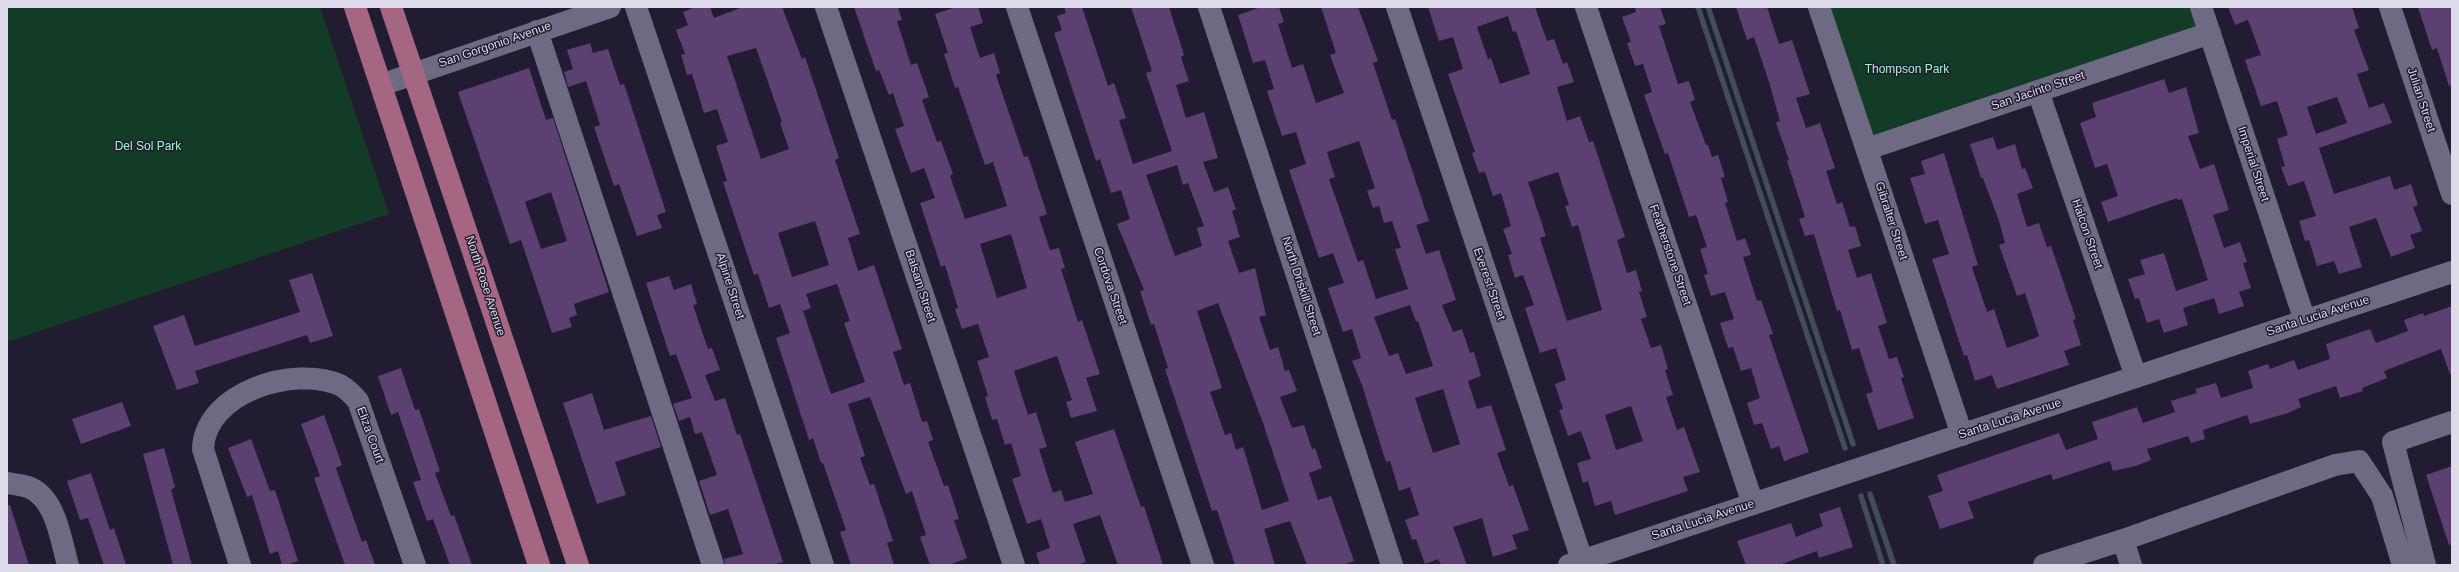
<!DOCTYPE html>
<html>
<head>
<meta charset="utf-8">
<style>
  body { margin:0 }
  #map { position:relative; width:2459px; height:572px; overflow:hidden; background:#211c31; font-family:Helvetica,sans-serif }
  canvas { display:block }
  .frame { position:absolute; inset:0; border:8px solid #dddae9; pointer-events:none }
</style>
</head>
<body>
<div id="map">
<canvas width="2459" height="572"></canvas>
<div class="frame"></div>
</div>
<script>
const g = document.querySelector('canvas').getContext('2d');
g.lineJoin = 'round';
function paint(path, color) {
  g.fillStyle = color;
  g.fill(path, 'evenodd');
}
function stroke(path, color, width, dash) {
  g.strokeStyle = color;
  g.lineWidth = width;
  g.lineCap = dash ? 'butt' : 'round';
  g.setLineDash(dash || []);
  g.stroke(path);
}
function label(font, color, halo, rows, align = 'center') {
  g.font = font + ' Helvetica,sans-serif';
  g.lineWidth = 3;
  g.setLineDash([]);
  g.textBaseline = 'middle';
  g.strokeStyle = halo;
  g.fillStyle = color;
  for (const [text, x, y, turn = 0] of rows) {
    g.save();
    g.translate(x, y);
    g.rotate((+turn || 0) * Math.PI / 180);
    g.textAlign = isNaN(turn) ? turn : align;
    if (halo) g.strokeText(text, 0, 0);
    g.fillText(text, 0, 0);
    g.restore();
  }
}
paint(new Path2D(`
  M7,7H320L389,214L7,342Z
  M1819,7H2201L2210,33L1867,149Z`), '#123c26');
stroke(new Path2D(`
  M1698,7L1845,448
  M1708,7L1853,444
  M1870,494L1894,565
  M1861,496L1883,565`), '#424e57', 5.5);
paint(new Path2D(`
  M695,7H710L714,18L743,7H782L802,59L805,57L839,158L835,160L860,234L848,238L858,271L874,265L902,349L893,352L904,385L910,383L922,422L927,421L933,440L928,442L944,486L948,485L959,519L954,520L967,558L949,565H930L920,537L926,535L912,491L906,494L870,397L848,404L865,456L860,458L870,485L874,484L893,541L887,543L894,565H851L840,532L846,530L823,463H821L813,438L809,440L776,338L790,333L780,304L769,308L758,274L754,275L723,182L727,181L716,146L728,142L717,109L704,113L692,74L687,75L681,55L685,54L676,30L688,25L683,12ZM756,48L782,122L780,123L789,149L761,159L727,56ZM815,221L829,265L792,277L778,233ZM837,284L850,321L844,323L865,382L831,394L803,311L811,308L806,294Z
  M854,7H898L902,20L897,21L911,65L917,63L929,97L922,100L937,142L941,141L953,174L950,176L965,219L1007,206L993,162L985,165L958,87L955,88L944,54L948,53L935,14L956,7H978L983,23L970,27L980,58L994,53L1000,73L996,75L1024,157L1028,156L1047,214L1039,217L1050,250L1059,248L1065,268L1061,269L1078,322L1082,320L1100,374L1086,378L1097,411L1071,418L1066,402L1072,400L1057,356L1014,371L1028,415L1036,412L1047,447L1039,449L1053,493L1061,490L1065,502L1093,494L1075,442L1114,429L1141,507L1144,506L1163,565H1118L1100,515L1073,524L1086,562L1078,565H1040L1036,553L1050,548L1041,519L1027,524L1012,479L1021,476L1011,443L1005,445L997,419L992,420L985,397L988,396L977,361L989,357L978,324L962,329L955,309L958,308L945,265L941,267L920,203L935,198L924,168L911,173L895,129L904,126L893,93L889,95L879,70L876,71ZM1011,234L1027,288L997,298L980,244Z
  M1064,7H1082L1108,86L1114,83L1126,118L1119,120L1133,164L1172,151L1146,73L1152,71L1131,7H1169L1184,55L1181,57L1189,81L1176,85L1186,118L1204,112L1218,158L1203,162L1214,192L1228,187L1236,209L1232,211L1240,237L1228,241L1239,273L1255,268L1266,315L1259,317L1270,350L1278,347L1285,371L1289,370L1297,391L1280,397L1292,428L1304,425L1312,449L1315,448L1322,468L1309,473L1318,500L1331,496L1354,561L1342,565H1307L1290,521L1264,529L1275,565H1235L1217,510L1212,511L1165,369L1168,368L1154,324L1151,325L1140,291L1144,290L1117,224L1130,219L1121,190L1111,193L1100,159L1096,161L1054,33L1062,30L1057,16L1066,13ZM1177,165L1183,185L1188,183L1204,226L1197,228L1202,246L1175,256L1146,175ZM1218,303L1263,423L1289,501L1262,510L1243,447L1236,450L1231,433L1225,435L1210,392L1222,388L1197,311Z
  M1261,7H1279L1284,22L1278,24L1292,68L1303,64L1316,103L1344,93L1330,55L1336,53L1321,7H1358L1378,61L1373,63L1392,120L1395,119L1429,221L1416,225L1426,254L1439,250L1456,300L1442,305L1453,332L1462,329L1470,353L1474,352L1481,376L1468,381L1477,409L1491,405L1506,450L1497,453L1509,486L1513,485L1529,530L1512,535L1517,549L1493,557L1482,518L1453,527L1467,565H1441L1438,559L1425,564L1416,539L1412,540L1405,520L1419,515L1410,487L1399,491L1390,461L1386,462L1362,385L1352,361L1361,358L1352,329L1343,332L1328,288L1344,283L1333,253L1319,258L1289,170L1306,164L1296,132L1282,136L1267,91L1274,89L1265,60L1253,63L1238,15ZM1359,141L1375,188L1367,191L1373,208L1379,206L1384,223L1392,221L1401,248L1395,249L1408,289L1376,299L1363,260L1358,262L1329,179L1335,177L1327,152ZM1410,305L1416,322L1418,321L1433,366L1406,374L1398,353L1389,356L1374,317ZM1443,389L1460,444L1433,453L1415,398Z
  M1428,7H1535L1547,41L1554,39L1563,64L1567,62L1574,82L1557,87L1567,121L1580,116L1589,142L1593,141L1625,237L1617,240L1627,273L1636,270L1642,291L1639,292L1647,317L1641,319L1651,348L1661,345L1668,369L1665,370L1673,395L1666,397L1677,430L1684,427L1700,472L1683,477L1688,491L1615,515L1611,501L1595,506L1588,481L1583,483L1577,463L1591,459L1581,431L1568,436L1559,410L1563,409L1555,384L1566,380L1556,348L1540,353L1525,308L1534,305L1523,275L1515,278L1508,255L1512,254L1503,229L1511,226L1501,193L1493,196L1485,172L1479,173L1472,153L1475,152L1448,74L1463,69L1453,37L1439,41ZM1508,16L1513,32L1516,31L1530,74L1500,84L1491,58L1488,59L1477,27ZM1558,172L1569,205L1565,206L1572,227L1578,225L1602,310L1567,321L1540,238L1546,236L1528,182ZM1631,406L1643,441L1616,450L1605,415Z
  M1635,7H1660L1666,24L1659,26L1678,84L1689,81L1695,100L1690,102L1706,145H1708L1712,157L1718,155L1725,177L1721,178L1728,202L1725,203L1737,241L1745,238L1751,255L1743,257L1757,301L1761,300L1773,334L1769,335L1809,452L1784,461L1779,446L1771,449L1762,423L1754,425L1747,403L1760,398L1751,368L1741,371L1733,347L1728,348L1720,323L1734,319L1725,292L1711,296L1704,275L1708,274L1700,249L1707,247L1696,215L1689,217L1668,153L1665,154L1644,95L1652,92L1643,64L1635,66L1627,43L1631,42L1622,17L1636,12Z
  M1736,7H1767L1779,44L1792,40L1810,94L1796,98L1806,128L1820,123L1835,168L1826,171L1837,204L1842,202L1850,227L1855,226L1861,246L1848,250L1857,278L1871,273L1887,323L1878,326L1889,359L1897,357L1904,377L1901,378L1914,418L1878,430L1866,394L1873,392L1859,348L1852,350L1840,310L1837,311L1814,234L1805,236L1799,219L1805,217L1787,161L1789,160L1776,123L1780,121L1769,82L1754,37L1747,40Z
  M2228,7H2352L2359,28L2354,30L2369,70L2357,74L2369,108L2384,103L2392,123L2319,148L2334,194L2390,176L2394,190L2411,184L2418,205L2413,207L2422,231L2410,235L2415,248L2391,257L2376,218L2349,227L2362,267L2339,274L2334,261L2317,266L2309,240L2305,241L2299,221L2316,216L2304,181L2288,186L2281,167L2285,166L2277,139L2288,135L2277,101L2261,106L2245,60L2261,55L2248,20L2235,25ZM2337,97L2347,123L2316,134L2307,107Z
  M2418,7H2452V85L2449,86L2437,48L2432,50Z
  M590,43L593,53L608,49L620,85L624,84L666,212L657,215L662,228L637,236L619,184L614,186L594,127L600,125L586,81L568,87L564,72L573,69L567,50Z
  M529,68L546,120L553,118L609,292L574,304L577,315L569,318L572,327L552,333L521,240L510,244L458,92ZM551,192L567,241L541,249L525,202Z
  M2164,79L2169,93L2186,87L2199,133L2188,136L2200,169L2214,164L2229,210L2213,215L2224,248L2240,242L2247,262L2243,263L2251,288L2239,292L2244,306L2219,314L2214,298L2183,308L2188,325L2164,333L2159,319L2147,323L2139,298L2135,299L2128,279L2145,274L2140,260L2164,253L2176,291L2208,280L2182,199L2178,200L2177,198L2108,222L2101,202L2118,196L2107,164L2095,168L2080,123L2096,117L2092,103Z
  M1993,137L1997,150L2015,144L2022,169L2025,168L2033,188L2017,194L2027,227L2039,223L2047,247L2051,246L2076,319L2073,320L2081,345L2064,351L2069,365L1997,389L1992,375L1975,381L1967,355L1964,356L1932,259L1949,254L1938,220L1925,224L1910,178L1925,174L1921,161L1944,153L1978,265L1972,267L1987,312L1994,309L2007,348L2035,338L2039,336L2025,293L2017,296L1999,245L2005,243L1999,221L1983,178H1981L1970,144Z
  M312,273L333,336L310,343L307,335L195,371L199,383L177,390L153,326L184,315L195,346L300,312L289,280Z
  M669,276L674,290L691,284L697,304L693,305L708,349L712,348L720,370L705,375L715,401L725,398L737,435L740,434L783,562L772,565H725L724,559L743,554L728,509L710,515L699,481L717,475L702,432L695,434L690,417L679,421L673,404L692,398L676,354L670,356L646,283Z
  M2452,306V374H2450L2441,349L2384,371L2387,378L2362,388L2363,391L2340,398L2336,386L2298,399L2301,407L2288,413L2250,424L2247,415L2203,430L2205,439L2191,443L2188,436L2147,449L2151,460L2136,466L2113,471L2110,461L2053,480L2051,474L1968,502L1974,518L1940,529L1928,496L1943,491L1937,475L2059,433L2066,450L2098,439L2092,422L2137,407L2143,423L2175,412L2171,401L2197,393L2195,389L2216,383L2221,398L2253,388L2248,371L2268,364L2270,369L2294,360L2298,370L2330,359L2326,344L2370,329L2376,343L2408,331L2404,320L2423,313L2424,316Z
  M401,368L415,410L419,409L440,471L435,473L451,516L454,515L472,565H450L433,519L427,521L413,482L421,480L398,412L391,415L378,376Z
  M592,393L604,430L651,416L661,447L615,462L626,495L597,504L563,403Z
  M122,402L131,426L81,444L72,419Z
  M324,415L342,465L336,468L362,542L366,540L375,565H345L314,478L320,476L301,424Z
  M251,439L270,491L275,490L298,561L286,565H282L278,551L270,554L252,495L247,497L228,448Z
  M164,448L175,487L171,490L192,565H173L143,454Z
  M2452,466V544L2449,545L2426,475Z
  M91,473L110,530L114,528L126,565H104L88,518L80,520L67,481Z
  M7,505H10L29,565H7Z
  M1840,507L1853,547L1819,558L1817,551L1779,565H1746L1737,541L1791,523L1796,537L1823,526L1819,514Z`), '#5b4071');
stroke(new Path2D(`
  M636,7L823,565
  M826,7L1014,565
  M1017,7L1203,565
  M1209,7L1392,565
  M1397,7L1582,560
  M1586,7L1753,504
  M1819,7L1962,435
  M2201,7L2305,321
  M2390,7L2452,194
  M537,31L713,565
  M381,85L610,7
  M2038,91L2136,377
  M1867,149L2210,33
  M7,483C14,484 22,485 28,487C56,497 61,541 68,565
  M2123,540L2335,465L2359,461L2382,496L2403,565
  M240,565L203,449C205,392 294,365 340,385C347,389 353,395 358,401L415,565
  M1569,565L2452,272
  M2044,565L2123,540L2131,565
  M2425,565L2393,442L2452,422`), '#6f6a84', 22);
stroke(new Path2D(`
  M355,7L539,565
  M391,7L578,565`), '#a46680', 22);
label('12px', '#dddae9', '#211c31', [
  ["San Gorgonio Avenue",495,45,-19],
  ["San Jacinto Street",2038,91,-19],
  ["Julian Street",2421,100,72],
  ["Imperial Street",2253,164,72],
  ["Gibralter Street",1891,221,72],
  ["Halcon Street",2087,234,71],
  ["Featherstone Street",1670,255,71],
  ["Everest Street",1489,284,71],
  ["North Rose Avenue",485,286,72],
  ["Alpine Street",730,286,72],
  ["Balsam Street",920,286,72],
  ["Cordova Street",1110,286,71],
  ["North Driskill Street",1301,286,72],
  ["Santa Lucia Avenue",2318,316,-18],
  ["Santa Lucia Avenue",2010,419,-18],
  ["Eliza Court",370,435,70],
  ["Santa Lucia Avenue",1703,520,-18]
]);
label('12px', '#9ef9c4', '#211c31', [
  ["Thompson Park",1907,70],
  ["Del Sol Park",148,147]
]);
</script>
</body>
</html>
